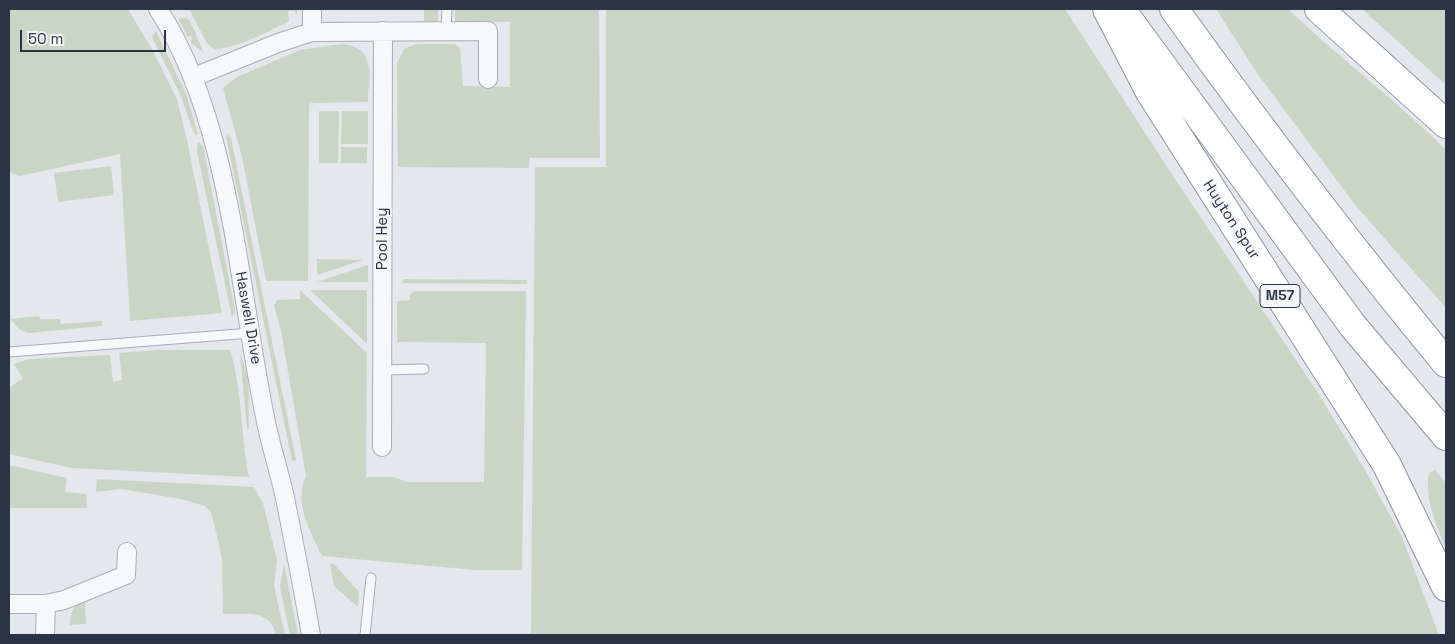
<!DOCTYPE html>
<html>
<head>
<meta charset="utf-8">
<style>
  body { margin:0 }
  #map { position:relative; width:1455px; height:644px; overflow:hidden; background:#e4e7ec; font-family:"Space Grotesk",sans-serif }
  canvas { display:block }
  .frame { position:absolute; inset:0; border:10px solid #2b3445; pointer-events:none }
  .scale { position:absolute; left:20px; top:30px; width:146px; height:22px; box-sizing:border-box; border:2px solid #2b3445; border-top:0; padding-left:6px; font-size:15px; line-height:18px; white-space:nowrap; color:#2b3445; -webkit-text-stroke:4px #f4f6f9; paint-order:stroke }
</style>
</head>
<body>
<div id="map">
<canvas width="1455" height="644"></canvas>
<div class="frame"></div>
<div class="scale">50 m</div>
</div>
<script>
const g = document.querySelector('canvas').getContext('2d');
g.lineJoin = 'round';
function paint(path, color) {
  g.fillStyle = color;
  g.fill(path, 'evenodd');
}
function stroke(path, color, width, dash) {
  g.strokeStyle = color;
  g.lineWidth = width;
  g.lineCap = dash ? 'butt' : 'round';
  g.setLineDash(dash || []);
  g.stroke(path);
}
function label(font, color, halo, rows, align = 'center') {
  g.font = font + ' "Space Grotesk",sans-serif';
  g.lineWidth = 4.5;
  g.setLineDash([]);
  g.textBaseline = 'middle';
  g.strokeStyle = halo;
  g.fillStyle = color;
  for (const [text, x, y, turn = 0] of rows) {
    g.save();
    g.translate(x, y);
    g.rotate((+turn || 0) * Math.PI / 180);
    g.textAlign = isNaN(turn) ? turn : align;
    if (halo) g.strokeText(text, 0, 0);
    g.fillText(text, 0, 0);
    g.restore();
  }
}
paint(new Path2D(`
  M9,9H128L153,51L177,99L187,140L222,313L130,321L120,154L20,176L9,172Z
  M189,9H298L296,15L295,10L288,11L289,21C270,31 235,49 214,49L207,43Z
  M424,9H438V21H424Z
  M455,9H599L600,158H529V168L398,167L397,63L404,49L416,44H455L460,48L463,86L510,87V22L455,21Z
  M606,9H1065L1173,176L1316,390L1365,470L1402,537L1439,635H531L535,167H606Z
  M1216,9H1288C1339,58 1396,100 1446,150V308L1356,206L1259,76Z
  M1362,9H1446V85Z
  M186,18L190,21L204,53L191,43L192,35L188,37L178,19Z
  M156,31L186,94L198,134L196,135L193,131L181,96L152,37Z
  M342,44C377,47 369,77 368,102L311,103L309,105L308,281H266L242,157L223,88L237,77L300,50Z
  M319,111H339L338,163H319Z
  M342,111H368V144H341Z
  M228,135L231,138L296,460L292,461L226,136Z
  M198,142L203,146L235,310L232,317L197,152Z
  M341,147H367V163H341Z
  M111,166L114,195L58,202L54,173Z
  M317,259L363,260L317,275Z
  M368,265V282H317Z
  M403,279L526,280L527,284L403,283Z
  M300,290L367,353L366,477H394L406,482H484L486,343L397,342V301L410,300V295L414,291H526L522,570H475L322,556C311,532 293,503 306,476L281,331L274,306L277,300L300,299Z
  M310,290H367V344Z
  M39,316L40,319H60L61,324L102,321V326L29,333L20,330L10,319Z
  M158,350H230C242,388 241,437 249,477L71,468L9,454V388L23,378L14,364L29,359L110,355L113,382L122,380L119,353Z
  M240,355C252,376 248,406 249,429H247Z
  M9,465L67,478L65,492L86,494L87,508H9Z
  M1435,470L1446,483V550C1437,525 1424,499 1429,473Z
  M97,479L254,487L263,503L277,560L274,586L285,635H276C270,608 245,615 223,614L222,561L219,544L211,512L205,506L181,499L121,489L96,492Z
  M284,563L298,635H290L280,587Z
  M330,564H334L359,592L358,607L334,586Z
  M85,599L86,624L70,625C70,612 74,604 85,599Z`), '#c9d6c5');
const service = new Path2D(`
  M446,31L447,9
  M9,352L251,333
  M382,370L424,369
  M365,635L371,578`);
const minor = new Path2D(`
  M158,9C231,121 238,287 265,417C270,444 279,470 285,498C294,543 303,589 311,635
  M312,9V32
  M194,77L278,43L312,32L488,31V79
  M382,447L383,31
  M9,604H46L64,600L126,575L127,552
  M45,635L46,604`);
const motorway = new Path2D(`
  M1107,9L1150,92L1387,465L1446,587
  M1174,9C1261,130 1351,248 1446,363
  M1319,9L1446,124
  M1126,16L1353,326L1446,436`);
stroke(service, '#a9aeb7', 11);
stroke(minor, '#a9aeb7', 20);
stroke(motorway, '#8b94a3', 30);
stroke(service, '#f7f8fa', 9);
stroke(minor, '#f7f8fa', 18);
stroke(motorway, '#fff', 28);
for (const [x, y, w] of [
  [1280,296,40]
]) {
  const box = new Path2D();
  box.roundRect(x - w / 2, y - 11.5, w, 23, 4);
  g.fillStyle = '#f4f6f9';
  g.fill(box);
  stroke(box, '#2b3445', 1);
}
label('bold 14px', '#2b3445', null, [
  ["M57",1280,296]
]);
label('15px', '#2b3445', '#f4f6f9', [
  ["Huyton Spur",1231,220,57],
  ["Pool Hey",383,239,-90],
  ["Haswell Drive",248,318,80]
]);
</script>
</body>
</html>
